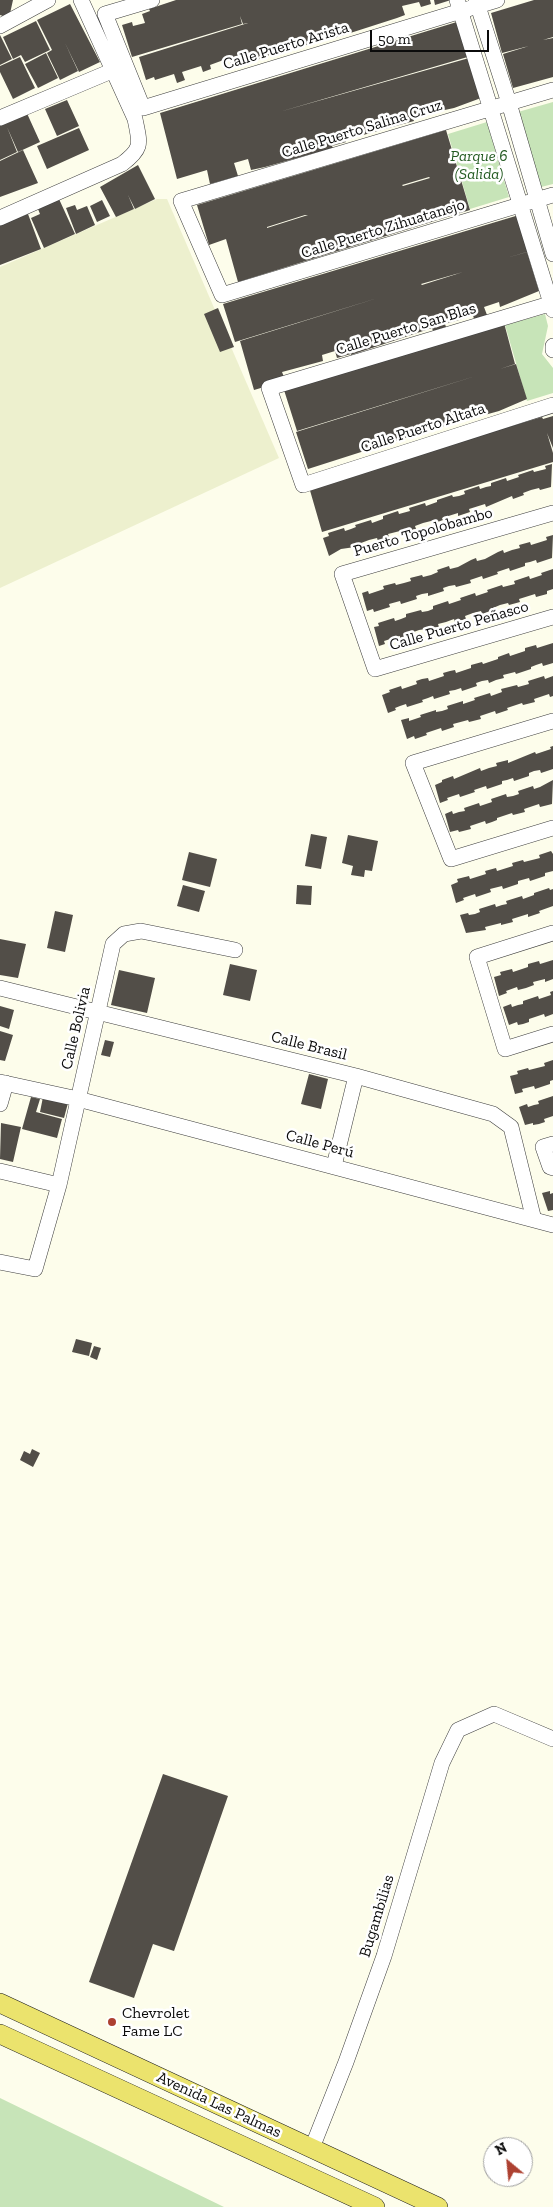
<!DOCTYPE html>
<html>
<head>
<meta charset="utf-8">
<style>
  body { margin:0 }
  #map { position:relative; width:553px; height:2207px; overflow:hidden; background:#fdfdeb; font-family:"Zilla Slab",serif }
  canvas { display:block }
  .north { position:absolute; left:483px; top:2137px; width:50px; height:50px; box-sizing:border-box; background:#fff; border:1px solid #9d9d9d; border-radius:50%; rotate:332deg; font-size:14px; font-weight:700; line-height:20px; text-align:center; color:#0b0b0b }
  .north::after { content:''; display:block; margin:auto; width:18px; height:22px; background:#ad4131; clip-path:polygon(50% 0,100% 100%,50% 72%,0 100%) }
  .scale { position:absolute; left:370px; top:30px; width:119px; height:22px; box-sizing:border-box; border:2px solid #0b0b0b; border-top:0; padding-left:6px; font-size:15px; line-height:18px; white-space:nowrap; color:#0b0b0b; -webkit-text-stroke:4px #fff; paint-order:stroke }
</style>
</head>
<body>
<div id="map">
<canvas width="553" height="2207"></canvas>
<div class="north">N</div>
<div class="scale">50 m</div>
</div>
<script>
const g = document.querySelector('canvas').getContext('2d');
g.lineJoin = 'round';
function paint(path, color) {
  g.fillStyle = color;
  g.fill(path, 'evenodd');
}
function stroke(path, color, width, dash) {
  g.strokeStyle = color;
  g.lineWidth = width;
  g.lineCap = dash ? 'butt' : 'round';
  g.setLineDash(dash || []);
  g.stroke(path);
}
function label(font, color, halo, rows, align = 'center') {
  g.font = font + ' "Zilla Slab",serif';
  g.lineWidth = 5;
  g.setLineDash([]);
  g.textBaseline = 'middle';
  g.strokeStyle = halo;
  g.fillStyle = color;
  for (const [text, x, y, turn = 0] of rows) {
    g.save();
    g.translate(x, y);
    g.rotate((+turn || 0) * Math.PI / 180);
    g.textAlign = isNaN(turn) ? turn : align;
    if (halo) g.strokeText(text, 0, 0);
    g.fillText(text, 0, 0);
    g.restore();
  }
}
paint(new Path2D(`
  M157,199H167L279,458L0,588V267Z`), '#edf0ce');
paint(new Path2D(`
  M553,102V184L541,187L518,112Z
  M487,122L509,197L470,209L448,134Z
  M545,314L548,326L542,354L553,368V393L527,401L505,325Z
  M0,2098L224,2207H0Z`), '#c7e4b8');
paint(new Path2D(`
  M0,0H13L9,18L0,15Z
  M176,0H430L431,4L421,7L419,2L402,6L405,15L397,18L341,36L272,54L247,64L244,53L238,55L241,63L231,66L229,58L210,65L211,69L203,72L201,66L182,72L185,80L177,83L174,74L155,80L154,77L146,80L139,57L248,23L243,24L240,16L242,24L132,57L122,25L132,22L133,26L145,23L142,14L150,11L149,9Z
  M434,0H451L435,5Z
  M534,0H553V37L543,40L553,38V77L513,88L503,54L529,46L502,53L491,13Z
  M70,4L100,62L79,72L65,43L78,71L60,80L47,53L52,50L37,20Z
  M36,21L50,50L25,62L21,55L13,59L3,37Z
  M460,21L471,56L279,112L469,58L481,98L454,108L426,114L425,111L412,115L414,121L345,140L346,142L332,146L333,148L265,167L251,170L248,159L234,163L238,176L210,184L207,170L177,179L160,113Z
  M0,35L12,59L0,65Z
  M46,53L58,78L38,88L25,64Z
  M20,57L35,88L13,99L0,72V66Z
  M67,100L79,126L57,136L45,109Z
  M25,109L40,142L18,152L7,127L17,152L0,160V121Z
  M79,128L89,150L47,169L37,146Z
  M446,130L470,210L238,282L226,239L209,245L197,205ZM429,177L430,178L403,186L402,185ZM305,215H308L267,228V227Z
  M23,150L38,183L0,197V161Z
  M138,165L155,199L135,209L128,195L134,209L116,217L100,187Z
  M59,199L75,234L44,248L31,218L40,214L38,209Z
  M102,200L110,216L97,222L90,206Z
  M75,205L77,210L87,206L95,225L76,234L66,208Z
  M28,214L41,249L0,265V225Z
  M519,215L530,251L503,259L527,252L539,291L500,307L499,302L484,307L487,315L474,319L473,315L459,320L445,324L446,327L433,331L432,328L351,355V354L337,358L335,351L322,355L323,361L282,372L284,377L271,385L254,390L240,341L381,297L235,342L223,304ZM463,272L422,285L421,284Z
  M218,308L234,347L220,352L204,314Z
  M504,323L515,364L500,369L516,364L527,399L499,411L430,430L308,469L296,432L479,375L297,431L284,390Z
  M553,416V448L547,433L553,453V462L322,532L309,487L542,417L543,419Z
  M552,464L551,487L540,490L539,488L531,490L523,493L524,495L513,499L512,496L486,507L485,504L469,509L470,512L458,516V513L442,518L443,520L432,524L431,521L423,523L415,526L416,529L404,532V530L388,534L389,537L378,541L377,538L369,540L361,543L362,546L341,549L329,556L323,538L329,536L328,533L344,528L345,531L351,529L356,527L355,525L371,520L372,523L383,519V516L398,511L399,514L410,511L409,508L425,503L426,506L437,502V500L452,495L453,497L459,496L465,494L464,491L479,486L480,489L486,487L491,486V483L506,478L507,481L519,477L518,475L533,470L534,472L546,469L545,466Z
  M553,535L552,558L537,563L536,560L530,562L525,563V566L510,571L509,568L497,572L498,574L483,579L482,576L470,580L471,583L456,587L455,585L449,586L443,588L444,591L428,596V593L422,594L416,596L417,599L401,604L400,601L389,604L390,607L374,612L373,609L367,611L362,593L368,591L369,594L384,589L383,586L395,583L396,585L404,583L411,581L410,578L422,575L423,577L431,575L438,572L437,570L449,566L450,569L458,567L471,560L476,558L477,561L485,559L498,552L503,550L504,553L512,550L520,548L519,545L530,542L531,545L547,540L546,537Z
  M553,569V589L547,591V594L536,597L535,594L519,599L520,602L509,605L508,603L500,605L493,608V610L482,614L481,611L473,613L465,616L466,619L455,622L454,619L446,622L438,624L439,627L419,630L411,633L412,635L400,639V636L384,641L385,644L379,646L374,627L379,626L378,623L394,618L395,621L401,619L406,617V614L421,610L422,612L428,611L433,609V606L448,601L449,604L461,600L460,598L475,593L476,596L488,592L487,590L502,585L503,587L515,584L514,581L529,576L530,579L542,575L541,573Z
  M553,643V663L543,666L542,663L536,665L531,667V669L516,674L515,672L503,675L504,678L496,680L489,683L488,680L482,681L476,683L477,686L462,691L461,688L455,690L449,691L450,694L434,699L433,696L428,698L422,700L423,702L407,707L406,704L400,706L395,708L396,710L388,713L382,695L390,692L389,690L401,686L402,689L417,684L416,681L422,679L428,678L429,681L444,676L443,673L450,671L455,670L456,673L471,668V665L482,662L483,664L498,659V657L509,653L510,656L525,651V648L536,645L537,648Z
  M544,676L545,679L553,676V696L550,697L549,694L534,699L535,702L523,705L522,703L507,708L508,710L496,714L495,711L480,716L481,719L469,722L468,720L453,724L454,727L442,731L441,728L426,733L427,735L415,739L414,736L407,739L401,720L409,718V721L421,717L420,715L436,710V712L442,711L448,709L447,706L463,701V704L475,700L474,698L490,693L491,696L502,692L501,689L517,685L518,687L529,684L528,681Z
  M553,746V769L541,773L540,770L534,771L529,773V776L514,781L513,778L507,780L502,781V784L487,789L486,786L474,790L475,792L460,797L459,794L447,798L448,800L440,803L435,785L442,782V780L453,776L454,779L480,768L481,771L489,768L497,766L496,763L508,760V763L535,752L536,754L551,749L550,747Z
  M553,780L552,804L540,807L539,804L524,809L525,812L513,815L512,813L497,818V820L492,822L486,824L485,821L470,826L471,829L459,832L458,830L450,832L445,814L452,811L453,814L459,812L465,811L464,808L479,803L480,806L492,802L491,799L506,794L507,797L513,796L519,794L518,791L533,786L534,789L540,787Z
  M311,834L327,837L321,869L305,866Z
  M348,835L378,841L372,871L365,870L364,877L351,875L353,866L342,863Z
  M551,851L553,854V871L545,873V876L530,881L529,878L518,881V884L503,889L502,886L490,889L491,892L476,897L475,894L463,898L464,900L456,903L451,885L458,882L457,879L469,876L470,879L486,874L485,871L496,868L497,871L513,866L512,863L523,860L524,862L540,858L539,855Z
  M189,852L217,859L210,887L182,880Z
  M183,885L205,891L199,912L177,906Z
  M297,885L312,886L311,905L296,904Z
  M549,888L550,890L553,889V906L539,911L540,913L528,917V914L512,919L513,922L501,925V923L485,927L486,930L466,933L460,915L468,913L469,915L475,914L480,912L479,909L495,904L496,907L502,905L507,904L506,901L522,896L523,899L534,895V893Z
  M55,911L73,915L65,952L47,948Z
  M0,939L26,944L18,978L0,975Z
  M553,960V979L545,982V979L533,982L534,985L526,988L518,990L517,987L506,991L507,993L499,996L494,977L501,975L500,972L512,969L513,972L528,967V964L539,961L540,964Z
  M230,964L257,970L250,1001L223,995Z
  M119,970L155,978L147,1013L111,1005Z
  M553,991V1014L545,1017L544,1014L529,1019V1022L523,1024L518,1025L517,1022L509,1025L503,1007L511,1004L512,1007L518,1005L523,1004V1001L538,996L539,999L551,995L550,992Z
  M0,1006L14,1010L9,1029L0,1026Z
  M0,1031L13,1035L5,1061L0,1060Z
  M105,1040L114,1042L110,1057L101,1055Z
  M553,1060V1080L550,1081V1084L535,1089L534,1086L522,1089L523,1092L515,1094L510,1076L518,1074L517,1071L528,1068L529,1070L545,1066L544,1063Z
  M309,1074L328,1079L321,1109L301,1104Z
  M553,1096V1116L544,1119L545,1122L539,1124L533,1125V1123L525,1125L519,1107L527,1104L528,1107L534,1105L539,1104L538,1101Z
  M31,1097L40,1099L36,1112L62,1119L57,1138L22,1129Z
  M43,1097L68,1103L64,1118L40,1112Z
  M1,1123L21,1127L13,1162L0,1159Z
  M550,1191V1194L553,1193V1210L548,1211L542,1193Z
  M76,1339L92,1343L89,1356L72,1352Z
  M94,1346L101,1348L97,1360L90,1357Z
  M32,1449L40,1453L33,1467L20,1460L24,1451L30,1454Z
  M163,1774L228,1796L174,1951L153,1944L134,1998L89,1982Z`), '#524e48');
const minor = new Path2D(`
  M152,0L105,14L143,108L497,0
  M457,0L553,310
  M476,0L509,103L553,254
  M0,26L48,0
  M553,90L181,201L222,295L553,195
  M0,118L114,70
  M0,218L122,164C143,148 140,144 135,119L81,0
  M553,303L269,388L303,485L553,405
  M553,346V350
  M553,513L342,574L375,669L553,617
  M553,721L413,763L451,859L553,828
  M553,933L477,957L505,1049L553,1034
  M0,988L356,1076L493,1114L511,1127L534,1220
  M0,1082L78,1099L553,1225
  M0,1104L6,1083
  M553,1144L543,1147L550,1167L553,1168
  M334,1166L356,1076
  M0,1171L59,1185
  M0,1262L35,1269L59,1185L113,944L124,934L141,931L235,950
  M312,2148L346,2062L384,1956L442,1763L458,1730L494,1714L553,1739`);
const major = new Path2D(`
  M0,2003L438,2207
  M0,2034L375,2207`);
stroke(minor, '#3e3e3e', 16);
stroke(major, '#1c1c1c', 20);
stroke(minor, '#fff', 15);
stroke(major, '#ebe36d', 19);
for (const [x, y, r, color] of [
  [112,2022,5,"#ad4131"]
]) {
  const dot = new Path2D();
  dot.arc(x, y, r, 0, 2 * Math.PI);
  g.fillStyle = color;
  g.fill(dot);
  stroke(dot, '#fff', 2);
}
label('16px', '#0b0b0b', '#fff', [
  ["Calle Puerto Arista",286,46,-17],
  ["Calle Puerto Salina Cruz",362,129,-17],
  ["Calle Puerto Zihuatanejo",383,229,-17],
  ["Calle Puerto San Blas",406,329,-17],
  ["Calle Puerto Altata",423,428,-18],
  ["Puerto Topolobambo",423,532,-16],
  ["Calle Puerto Peñasco",459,626,-16],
  ["Calle Bolivia",76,1028,-77],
  ["Calle Brasil",309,1046,14],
  ["Calle Perú",320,1144,15],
  ["Bugambilias",377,1916,-73],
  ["Avenida Las Palmas",219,2105,25]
]);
label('italic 16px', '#245b22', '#fff', [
  ["Parque 6",479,156],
  ["(Salida)",479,174]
]);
label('16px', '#0b0b0b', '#fff', [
  ["Chevrolet",122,2013],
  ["Fame LC",122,2031]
], 'left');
</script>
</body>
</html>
